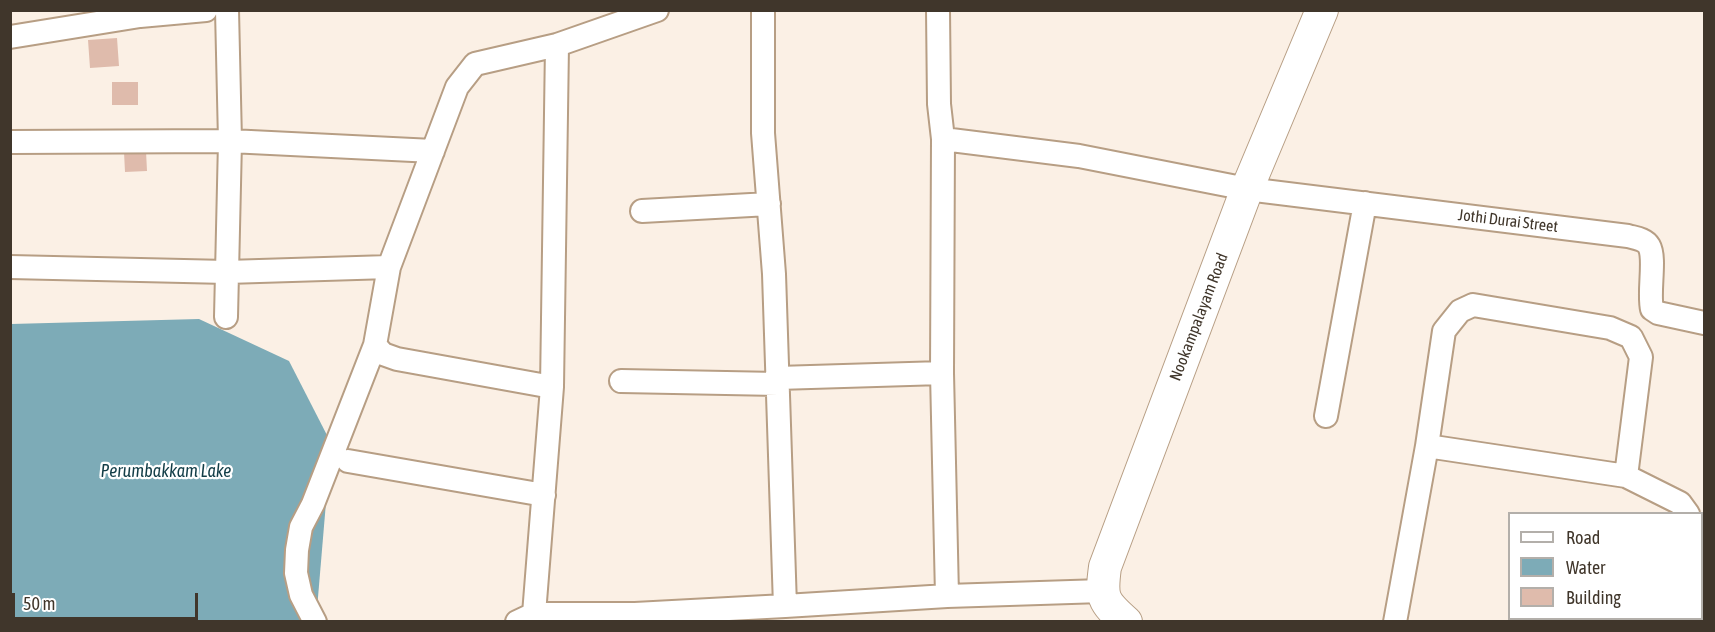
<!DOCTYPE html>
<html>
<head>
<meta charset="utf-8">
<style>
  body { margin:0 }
  #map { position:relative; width:1715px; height:632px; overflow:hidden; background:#fbf0e5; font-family:"Asap Condensed",sans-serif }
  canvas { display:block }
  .frame { position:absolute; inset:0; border:12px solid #40362b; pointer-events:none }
  .legend { position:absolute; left:1508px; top:512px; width:195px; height:108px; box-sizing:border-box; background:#fff; border:2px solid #b3afaa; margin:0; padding:8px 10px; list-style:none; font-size:18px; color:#40362b }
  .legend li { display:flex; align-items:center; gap:12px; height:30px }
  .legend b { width:30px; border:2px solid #b3afaa }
  .scale { position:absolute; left:12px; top:593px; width:186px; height:27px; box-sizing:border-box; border:3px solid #40362b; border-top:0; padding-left:8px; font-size:18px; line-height:21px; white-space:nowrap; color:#40362b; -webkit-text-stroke:4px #fff; paint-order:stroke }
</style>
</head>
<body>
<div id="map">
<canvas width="1715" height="632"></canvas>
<div class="frame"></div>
<ul class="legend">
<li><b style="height:8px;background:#fff"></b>Road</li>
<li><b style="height:16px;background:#7dabb7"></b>Water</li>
<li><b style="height:16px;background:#dfbbac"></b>Building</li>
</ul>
<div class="scale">50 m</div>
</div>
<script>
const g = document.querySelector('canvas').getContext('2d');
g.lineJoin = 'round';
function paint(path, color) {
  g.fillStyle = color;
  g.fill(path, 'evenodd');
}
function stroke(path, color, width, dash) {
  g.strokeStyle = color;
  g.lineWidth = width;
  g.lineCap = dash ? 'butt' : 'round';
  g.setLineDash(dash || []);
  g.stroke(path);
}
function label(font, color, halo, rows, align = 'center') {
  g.font = font + ' "Asap Condensed",sans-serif';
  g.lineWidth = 4.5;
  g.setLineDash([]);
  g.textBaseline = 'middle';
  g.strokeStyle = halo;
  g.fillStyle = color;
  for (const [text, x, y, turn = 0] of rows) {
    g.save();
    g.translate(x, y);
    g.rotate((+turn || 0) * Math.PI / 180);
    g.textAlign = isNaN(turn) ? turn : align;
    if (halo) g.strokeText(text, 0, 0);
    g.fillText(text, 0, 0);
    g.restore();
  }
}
paint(new Path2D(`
  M199,319L289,361L331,443L316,621L11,622V324Z`), '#7dabb7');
paint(new Path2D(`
  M117,38L119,66L90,68L88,40Z
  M112,82H138V105H112Z
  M146,151L147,171L125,172L124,152Z`), '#dfbbac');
const street = new Path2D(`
  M763,10V133L774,274L785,606L947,596L942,373L943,139L939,104L938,10
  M10,37L140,16L206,10
  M943,139L1079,156L1247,189L1628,236C1635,238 1645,239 1649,246C1656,258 1648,293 1652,309L1658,313L1704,323
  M10,142L230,141L433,151
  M642,211L769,204
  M10,267L227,272L389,267L375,345L383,354L397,359L552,387L534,614
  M389,267L457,87L475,64L557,45L657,10
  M226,317L230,141L227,10
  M778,378L942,373
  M621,381L778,384
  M552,387L557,45
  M1326,416L1365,203
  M1427,446L1444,331L1460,311L1473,305L1610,328L1631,337L1641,357L1626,476
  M348,461L544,495
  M1702,542L1704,588
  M947,596L1102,591
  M1702,615L1703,588
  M315,622L301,595L296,573L297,550L301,527L313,504L375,345
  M517,622L534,614H635L785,606
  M1395,622L1427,446L1626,476L1680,503L1688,514`);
const secondary = new Path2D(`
  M1126,622C1102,601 1101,597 1105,567L1247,189L1322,10`);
stroke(street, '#b79e84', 26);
stroke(secondary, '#b79e84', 34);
stroke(street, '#fff', 22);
stroke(secondary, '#fff', 32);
label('16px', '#40362b', '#fff', [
  ["Jothi Durai Street",1508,221,7],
  ["Nookampalayam Road",1199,317,-69]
]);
label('italic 18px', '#123d47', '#fff', [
  ["Perumbakkam Lake",166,471]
]);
</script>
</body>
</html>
